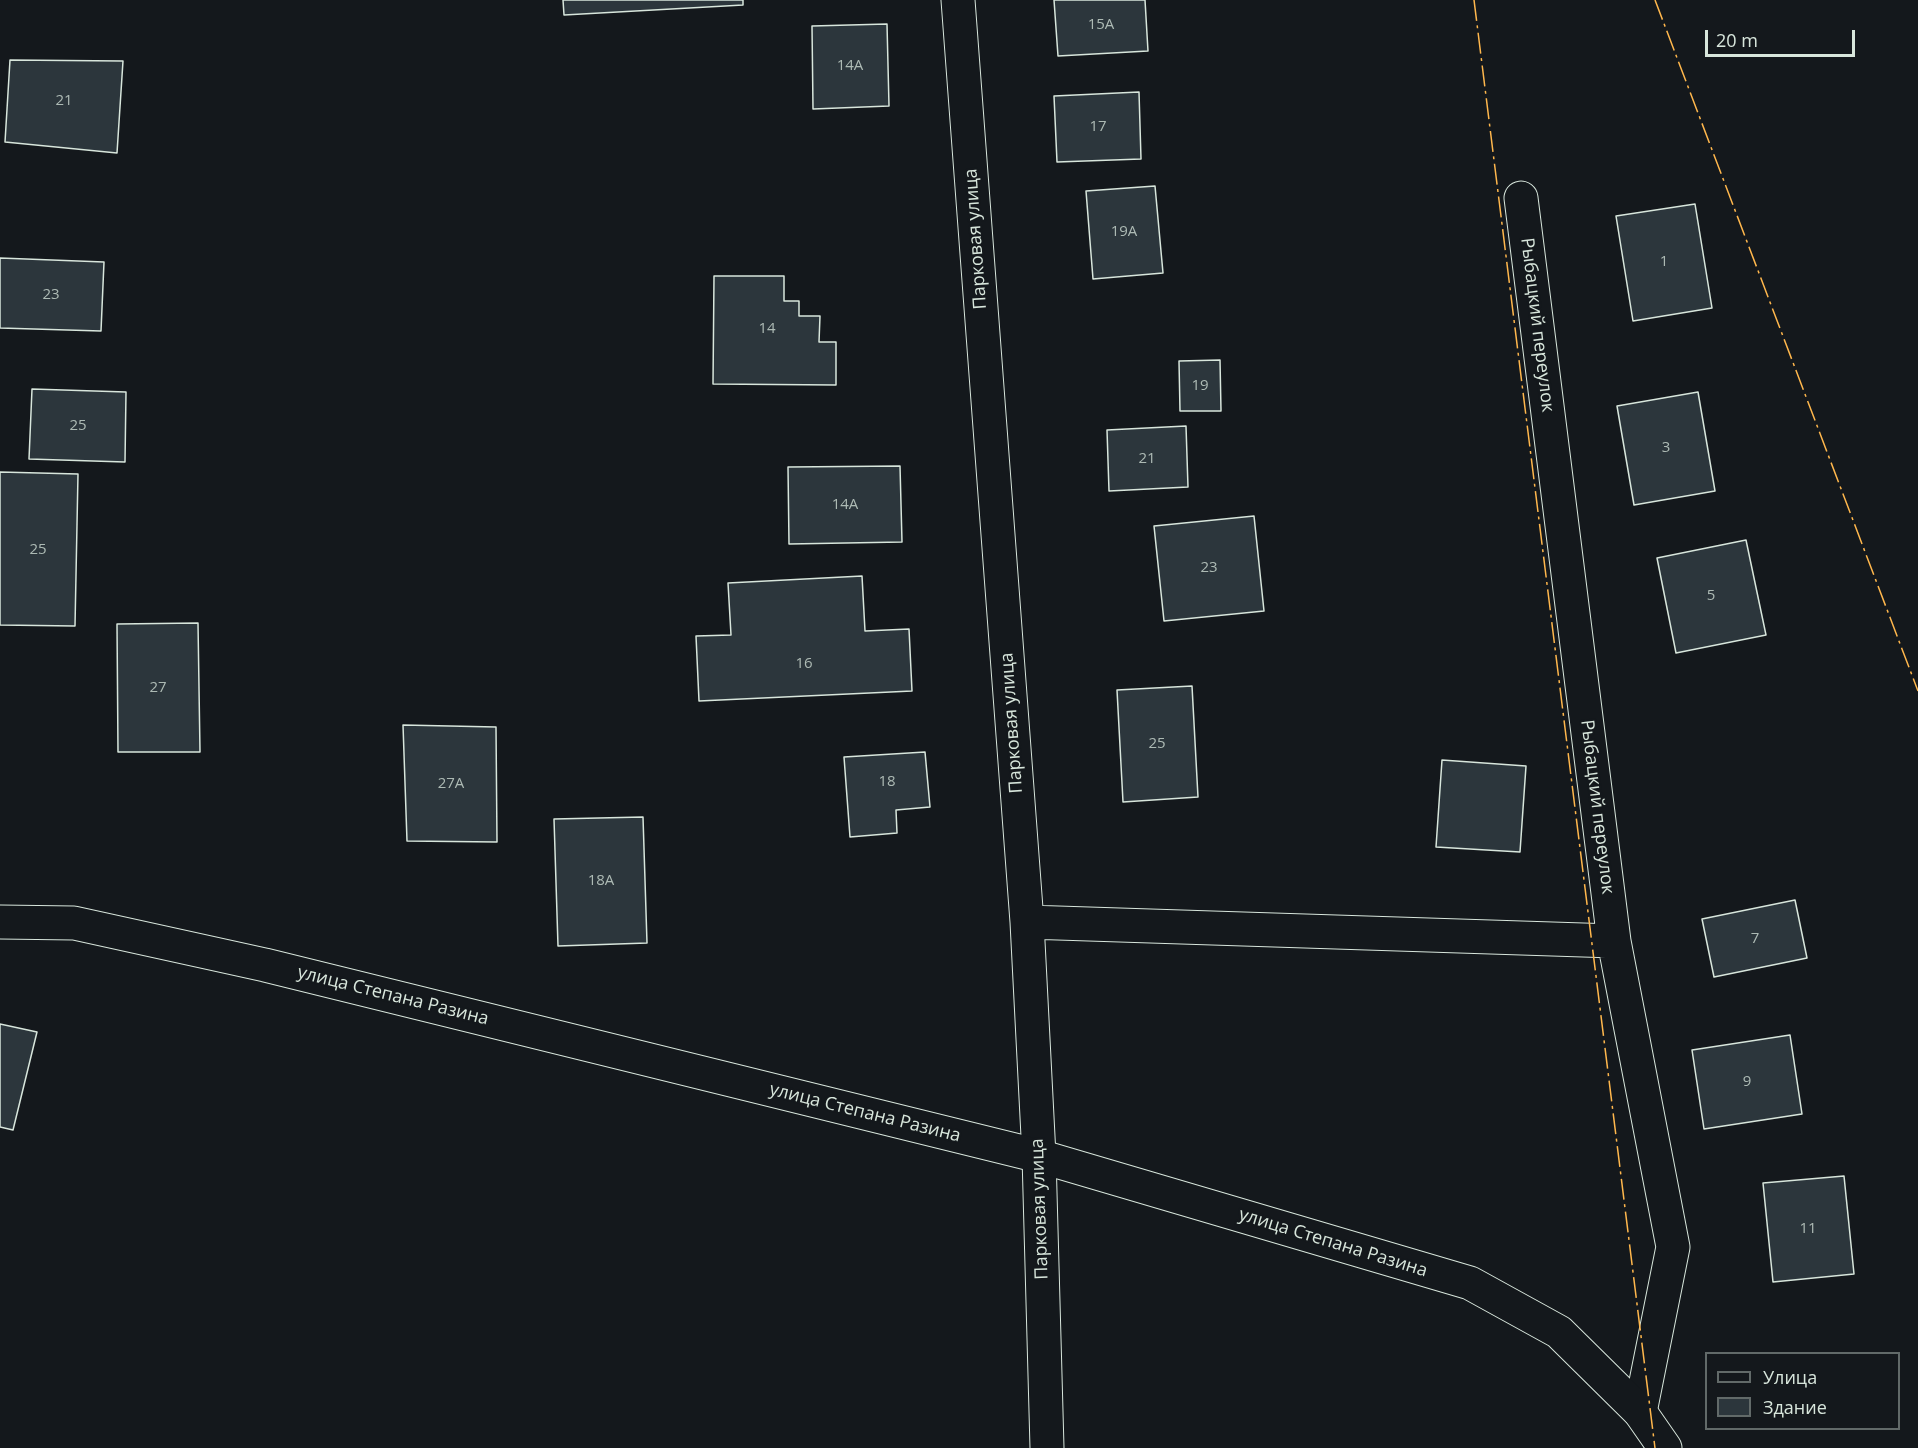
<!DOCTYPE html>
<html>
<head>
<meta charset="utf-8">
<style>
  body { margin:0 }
  #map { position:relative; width:1918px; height:1448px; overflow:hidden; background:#14181c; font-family:"Open Sans",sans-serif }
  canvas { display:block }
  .legend { position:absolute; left:1705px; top:1352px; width:195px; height:78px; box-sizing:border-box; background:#14181c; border:2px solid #626a69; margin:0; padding:8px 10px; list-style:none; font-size:18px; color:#d8e6dc }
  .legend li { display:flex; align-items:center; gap:12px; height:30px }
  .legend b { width:30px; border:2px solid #626a69 }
  .scale { position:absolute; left:1705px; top:30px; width:150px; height:27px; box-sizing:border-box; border:3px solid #d8e6dc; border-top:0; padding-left:8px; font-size:18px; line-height:21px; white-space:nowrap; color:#d8e6dc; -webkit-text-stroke:4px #14181c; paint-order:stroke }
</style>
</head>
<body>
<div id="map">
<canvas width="1918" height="1448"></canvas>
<ul class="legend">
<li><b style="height:8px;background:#14181c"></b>Улица</li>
<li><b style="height:16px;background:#2c363c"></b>Здание</li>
</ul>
<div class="scale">20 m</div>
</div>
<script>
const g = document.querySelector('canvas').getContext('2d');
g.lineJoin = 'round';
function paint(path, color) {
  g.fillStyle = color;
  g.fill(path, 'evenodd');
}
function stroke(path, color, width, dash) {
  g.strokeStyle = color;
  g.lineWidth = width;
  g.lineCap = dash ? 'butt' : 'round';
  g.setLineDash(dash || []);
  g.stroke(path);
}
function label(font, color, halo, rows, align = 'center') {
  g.font = font + ' "Open Sans",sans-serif';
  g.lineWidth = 4.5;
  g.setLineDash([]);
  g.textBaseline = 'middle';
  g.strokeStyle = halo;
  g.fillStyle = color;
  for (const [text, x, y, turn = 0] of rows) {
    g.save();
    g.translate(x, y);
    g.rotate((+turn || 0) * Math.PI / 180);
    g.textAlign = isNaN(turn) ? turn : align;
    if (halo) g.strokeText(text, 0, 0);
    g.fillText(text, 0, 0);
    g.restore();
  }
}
const building = new Path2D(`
  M563,0H743V5L564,15Z
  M1054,0H1145L1148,51L1058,56Z
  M887,24L889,106L813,109L812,26Z
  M10,60L123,61L117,153L5,142Z
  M1139,92L1141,159L1057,162L1054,96Z
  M1155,186L1163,273L1093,279L1086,191Z
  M1695,204L1712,308L1633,321L1616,216Z
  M0,258L104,262L101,331L0,328Z
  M714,276H784V301H799V316H820L819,342H836V385L713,384Z
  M1220,360L1221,411H1180L1179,361Z
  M32,389L126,392L125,462L29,459Z
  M1698,392L1715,491L1634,505L1617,406Z
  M1186,426L1188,487L1109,491L1107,430Z
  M900,466L902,542L789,544L788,467Z
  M0,472L78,474L75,626L0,625Z
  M1254,516L1264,611L1164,621L1154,526Z
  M1746,540L1766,635L1676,653L1657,558Z
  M862,576L865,631L909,629L912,691L699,701L696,636L731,635L728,583Z
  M198,623L200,752H118L117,624Z
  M1192,686L1198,797L1123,802L1117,690Z
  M403,725L496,727L497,842L407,841Z
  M925,752L930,807L896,810L897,833L850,837L844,757Z
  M1442,760L1526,766L1520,852L1436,847Z
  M643,817L647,943L558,946L554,819Z
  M1795,900L1807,958L1714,977L1702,919Z
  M0,1024L37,1032L13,1130L0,1127Z
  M1790,1035L1802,1114L1704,1129L1692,1050Z
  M1844,1176L1854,1274L1773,1282L1763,1183Z`);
paint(building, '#2c363c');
stroke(building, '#d8e6dc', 1.5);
const minor = new Path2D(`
  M958,0L1027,922L1039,1156L1047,1448
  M1521,198L1614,941L1673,1247L1640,1412
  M1027,922L1614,941`);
const secondary = new Path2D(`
  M0,922L74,923L265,965L1039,1156L1470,1283L1559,1332L1640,1412L1665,1448`);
stroke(minor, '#d8e6dc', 35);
stroke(secondary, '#d8e6dc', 35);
stroke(minor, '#14181c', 33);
stroke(secondary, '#14181c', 33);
stroke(new Path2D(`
  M1474,0L1655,1448
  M1655,0L1918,691`), '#ffb74d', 1.5, [21, 4.5, 3, 4.5]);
label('15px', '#adbab4', null, [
  ["15А",1101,25],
  ["14А",850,66],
  ["21",64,101],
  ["17",1098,127],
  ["19А",1124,232],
  ["1",1664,262],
  ["23",51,295],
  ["14",767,329],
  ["19",1200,386],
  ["25",78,426],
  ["3",1666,448],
  ["21",1147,459],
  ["14А",845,505],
  ["25",38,550],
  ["23",1209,568],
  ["5",1711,596],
  ["16",804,664],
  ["27",158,688],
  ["25",1157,744],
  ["18",887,782],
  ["27А",451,784],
  ["18А",601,881],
  ["7",1755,939],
  ["9",1747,1082],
  ["11",1808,1229]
]);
label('18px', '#d8e6dc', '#14181c', [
  ["Парковая улица",976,239,-94],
  ["Рыбацкий переулок",1537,325,83],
  ["Парковая улица",1012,723,-94],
  ["Рыбацкий переулок",1597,807,83],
  ["улица Степана Разина",393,996,14],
  ["улица Степана Разина",865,1113,14],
  ["Парковая улица",1040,1209,-92],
  ["улица Степана Разина",1333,1243,17]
]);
</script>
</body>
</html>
